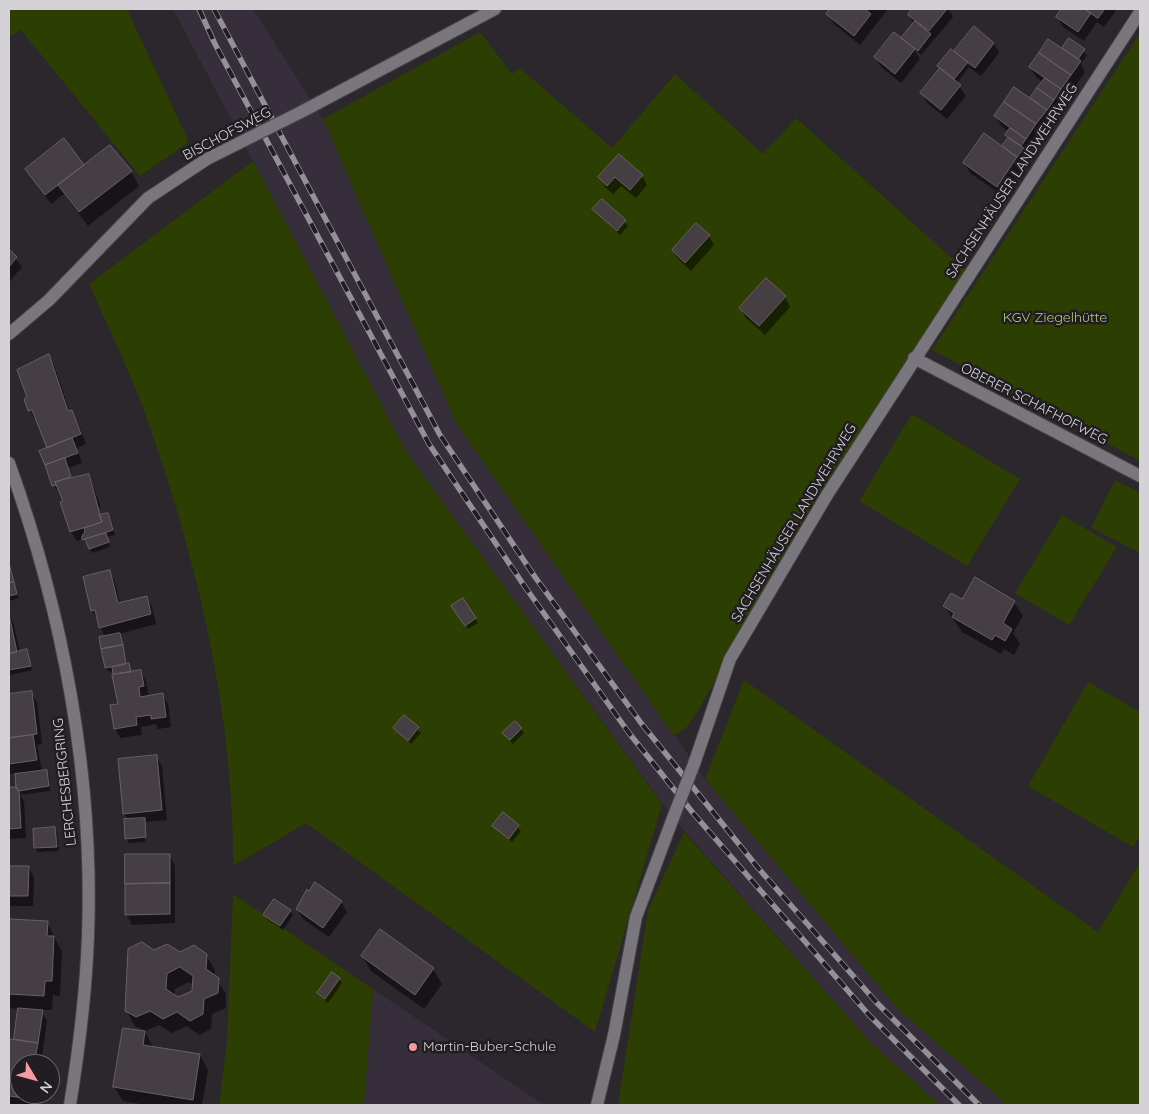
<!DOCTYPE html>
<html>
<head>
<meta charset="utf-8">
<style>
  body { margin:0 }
  #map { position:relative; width:1149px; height:1114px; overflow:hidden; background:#2b272d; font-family:Quicksand,sans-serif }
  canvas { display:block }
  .frame { position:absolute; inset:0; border:10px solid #d4d2d6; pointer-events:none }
  .north { position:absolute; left:10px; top:1054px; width:50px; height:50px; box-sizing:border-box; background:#211d23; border:1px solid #69656b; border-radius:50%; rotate:127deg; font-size:14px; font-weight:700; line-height:20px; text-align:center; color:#d4d2d6 }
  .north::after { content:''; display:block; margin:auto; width:18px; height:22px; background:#f59b9e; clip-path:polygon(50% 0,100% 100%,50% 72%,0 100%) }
</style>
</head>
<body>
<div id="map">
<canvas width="1149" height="1114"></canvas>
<div class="frame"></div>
<div class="north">N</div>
</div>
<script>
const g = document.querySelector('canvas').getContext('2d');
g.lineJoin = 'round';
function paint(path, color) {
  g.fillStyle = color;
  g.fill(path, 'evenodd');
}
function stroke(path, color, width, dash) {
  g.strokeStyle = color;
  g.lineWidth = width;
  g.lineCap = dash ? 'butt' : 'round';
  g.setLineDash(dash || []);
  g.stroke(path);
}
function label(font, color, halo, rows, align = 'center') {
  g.font = font + ' Quicksand,sans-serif';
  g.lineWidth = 5;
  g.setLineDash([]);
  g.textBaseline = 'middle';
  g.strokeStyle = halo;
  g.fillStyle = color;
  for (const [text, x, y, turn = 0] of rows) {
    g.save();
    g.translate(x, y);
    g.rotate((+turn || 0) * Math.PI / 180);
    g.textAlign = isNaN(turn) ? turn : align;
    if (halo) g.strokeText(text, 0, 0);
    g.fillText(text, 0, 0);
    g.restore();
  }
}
paint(new Path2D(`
  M173,9H253L323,119L456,423L705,779L896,1007L1007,1105H940L871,1043L673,818L407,453Z
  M373,989L544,1105H364Z`), '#362f3b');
paint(new Path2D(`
  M9,9H127L189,142L140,176L21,30L9,37Z
  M480,32L512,74L520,68L612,148L675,74L763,154L796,118L966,271L802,523L702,704L687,727L674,736L456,423L323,119Z
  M1140,33V461L932,350Z
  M253,161L407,453L662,804L595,1032L306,823L233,866C234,718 199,569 151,430C134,380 110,332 89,284Z
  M912,414L1020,479L967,566L859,501Z
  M1115,480L1140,493V553L1091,528Z
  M1062,515L1117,547L1069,625L1015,593Z
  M744,680L1098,932L1140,862V1105H1007L896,1007L705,779Z
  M1088,682L1140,712V835L1133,847L1028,786Z
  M684,832L871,1043L940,1105H618L648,910Z
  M233,894L373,989L364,1105H219L227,1040Z`), '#2c3e02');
paint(new Path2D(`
  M832,9H888L860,45L834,24L828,14Z
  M914,9H948L953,17L921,55L914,49L920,59L901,83L881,67L876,57L906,43L914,24L909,15Z
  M1063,9H1117L1104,27L1097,22L1084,41L1063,27L1057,17Z
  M1070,40L1087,55L1081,64L1085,72L1067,98L1062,95L1048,115L1051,120L1032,148L1028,145L1023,151L1025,154L1019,162L1022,168L1003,196L970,173L964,163L1003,148L1009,139L1006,135L1009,132L1001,126L995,116L1031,100L1043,82L1036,77L1030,67L1063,50Z
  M994,43L999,53L981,76L969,67L957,83L966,96L947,119L927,103L922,93L958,56L955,51ZM961,58L972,64L970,66Z
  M84,166L131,171L139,186L88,226L64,194L51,204L26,169Z
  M642,176L647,185L636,198L621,186L613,194L605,187L600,178Z
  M602,200L628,226L620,235L594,210Z
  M709,236L714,245L691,271L679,260L673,251Z
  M9,251L22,267L9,282Z
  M785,297L790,307L765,335L746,318L741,308Z
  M49,356L54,365L70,412L77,421L86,444L77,448L82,463L68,468L72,479L89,475L101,507L98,508L101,516L110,519L115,535L107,537L110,547L92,553L88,544L83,539L77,541L71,532L59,486L56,490L41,452L48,448L37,419L35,420L30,410L29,398Z
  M9,565L19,598L9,601Z
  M110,572L115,582L120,604L146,597L152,607L156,624L119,634L127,665L132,673L141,672L146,681L149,697L162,695L168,704L171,727L158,729L156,724L141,727L142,735L120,738L115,728L120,705L115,675L114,671L109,672L106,668L105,637L92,610Z
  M962,601L1014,602L1023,616L1013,633L1020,644L1014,655L1004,649L1001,654L962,632L944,606Z
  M455,611L475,618L478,623L468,629Z
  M9,615L13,622L20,652L26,651L32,670L10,675L9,672Z
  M31,693L37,702L42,744L37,745L42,772L47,771L49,776L50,791L20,795L24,801L26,838L9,839V789L16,788L20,793L16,773L9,774V696Z
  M404,717L421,733L411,744L395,728Z
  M515,722L524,733L513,744L504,733Z
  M156,756L162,766L167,820L144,822L145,842L129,843L126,838L128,820L124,814Z
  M503,814L521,831L512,842L494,826Z
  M55,828L57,833L59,851L38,852L35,848Z
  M169,855L175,865V923L132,925L127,915Z
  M9,867H28L34,877L33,906H9Z
  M341,902L347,912L329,937L303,919L297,909Z
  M290,911L293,915L283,930L267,919L265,915Z
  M9,921L47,922L62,952L60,996L53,995L52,1010H41L47,1021L41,1064H20V1094H37L35,1105H9V1040H15L19,1009L9,1008Z
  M154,952L206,955L215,970L214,976L226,994V1008L212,1014L211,1029L199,1035L187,1026L172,1033L159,1025L145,1031L135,1026L126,1010ZM189,982L193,985V992L178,998L174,996L175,989Z
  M362,956L433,969L442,984L424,1009L371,971Z
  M339,979L342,983L328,1003L318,993Z
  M145,1032L153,1047L200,1055L208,1070L202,1105H146L123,1101L114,1087Z`), '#0007');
const building = new Path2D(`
  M830,9H865L871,14L854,36L826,14Z
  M912,9H947L929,31L908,15Z
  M1061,9H1085L1091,13L1078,32L1056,17Z
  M1085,9H1105L1098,18Z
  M915,21L931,34L918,51L901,38Z
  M974,26L994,43L975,68L954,51Z
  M894,32L915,49L895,74L874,57Z
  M1069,38L1085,49L1078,59L1062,48Z
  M1048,39L1081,61L1071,75L1039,53Z
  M951,49L968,62L954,79L937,66Z
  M1039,53L1071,75L1061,89L1029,67Z
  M940,68L961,85L941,110L920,93Z
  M1045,78L1061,89L1054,100L1037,88Z
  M1014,87L1047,110L1036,124L1004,102Z
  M1037,88L1054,100L1047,110L1030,98Z
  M1004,102L1036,124L1026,139L994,116Z
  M1010,128L1026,139L1021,146L1005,135Z
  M984,133L1017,157L997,187L963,163Z
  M64,138L84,165L45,195L25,169Z
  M1008,138L1024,148L1017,157L1002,146Z
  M110,145L132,171L79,212L58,185Z
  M619,154L643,175L630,190L615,177L607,186L598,177Z
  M602,199L626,220L617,231L592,209Z
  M696,223L710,235L685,263L672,250Z
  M9,249L17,257L9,267Z
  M766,278L786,296L759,326L739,308Z
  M49,354L68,411L72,410L81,434L47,448L32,410L28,411L24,399L27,397L17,370Z
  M72,438L78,453L45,465L39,451Z
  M65,458L71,477L55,482L56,485L52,486L45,465Z
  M89,474L102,522L70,532L60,502L63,501L55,482Z
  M108,513L113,530L82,540V536L85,532L84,528L102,522L99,515Z
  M106,533L109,542L89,549L85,539Z
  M9,563L14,582L9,583Z
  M110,570L118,603L147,596L151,614L99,628L95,610L91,611L83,577Z
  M975,577L1015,601L1003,623L1012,629L1005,641L995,635L992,640L952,617L954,613L943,606L951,593L962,599Z
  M14,582L17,594L9,596V583Z
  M463,598L476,618L465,626L451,606Z
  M9,614L17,652L9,654Z
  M120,633L123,645L101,649L99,637Z
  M123,645L126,664L105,668L101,649Z
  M27,649L31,666L9,670V654Z
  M129,663L131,672L113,674L112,667Z
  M141,670L144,686L139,687L140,697L163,693L166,717L151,719V715L136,717L137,725L114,729L110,705L118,704L112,675Z
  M32,691L37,734L9,738V694Z
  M404,715L419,727L408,741L393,728Z
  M515,721L522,728L510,740L502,733Z
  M33,735L37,760L9,764V738Z
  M157,755L162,810L123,814L118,759Z
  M47,770L49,786L18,791L16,788L15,774Z
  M9,787H16L19,790L21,828L9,829Z
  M503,812L519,825L509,839L492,826Z
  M145,818L146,837L125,839L124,819Z
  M55,827L57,847L34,848L33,829Z
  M125,854H170V883L125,884Z
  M9,866H29L28,896H9Z
  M315,882L342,901L323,928L296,909L307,889L309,891Z
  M170,883V914L125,915V884Z
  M274,899L291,910L280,926L263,915Z
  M9,919L48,921L47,936H54L52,981H45L44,996L9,994Z
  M380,929L434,968L415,995L361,956Z
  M142,942L154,950L167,944L180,952L194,945L207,954L206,969L219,978L218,993L204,999L203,1014L190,1021L177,1012L163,1019L150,1011L136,1017L125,1011L128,949ZM180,967L193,976L192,991L178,997L166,989L167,974Z
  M332,972L340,978L325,999L317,993Z
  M18,1008L43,1010L38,1043L14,1039Z
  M123,1028L145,1031L143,1045L200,1054L193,1100L113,1087Z
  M9,1039L38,1043L34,1064H20V1094H31L30,1099L9,1096Z`);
paint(building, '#453f44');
stroke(building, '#676065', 1);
const minor = new Path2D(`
  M303,111L495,9
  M9,334L49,300L148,198L207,159
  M914,358L1140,476
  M9,463C63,613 94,777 88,936C86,993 79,1049 70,1105
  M694,764L730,659L827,495L1140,12
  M597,1105L614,1035L636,917L673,818`);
stroke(minor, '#454247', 14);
stroke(minor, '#7a767d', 12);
const rail = new Path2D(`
  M199,9L215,44L429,444L523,584L629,733L693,813L869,1015L959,1105
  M214,9L440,435L535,577L641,723L759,869L877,1003L979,1105`);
stroke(rail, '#949196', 5.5);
stroke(rail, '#211d23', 4, [11]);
const minorBridge = new Path2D(`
  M207,159L303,111
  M673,818L694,764`);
stroke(minorBridge, '#454247', 14, []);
stroke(minorBridge, '#7a767d', 12);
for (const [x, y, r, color] of [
  [413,1047,5,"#f59b9e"]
]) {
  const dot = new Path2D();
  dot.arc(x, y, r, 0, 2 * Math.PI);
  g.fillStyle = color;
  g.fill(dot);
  stroke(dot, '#211d23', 2);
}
label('14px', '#d4d2d6', '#211d23', [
  ["BISCHOFSWEG",227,134,-28],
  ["SACHSENHÄUSER LANDWEHRWEG",1012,181,-57],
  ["OBERER SCHAFHOFWEG",1034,404,27],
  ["SACHSENHÄUSER LANDWEHRWEG",794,523,-59],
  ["LERCHESBERGRING",65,782,-96]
]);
label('14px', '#acce73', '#211d23', [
  ["KGV Ziegelhütte",1055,318]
]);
label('14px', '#d4d2d6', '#211d23', [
  ["Martin-Buber-Schule",423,1047]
], 'left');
</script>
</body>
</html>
